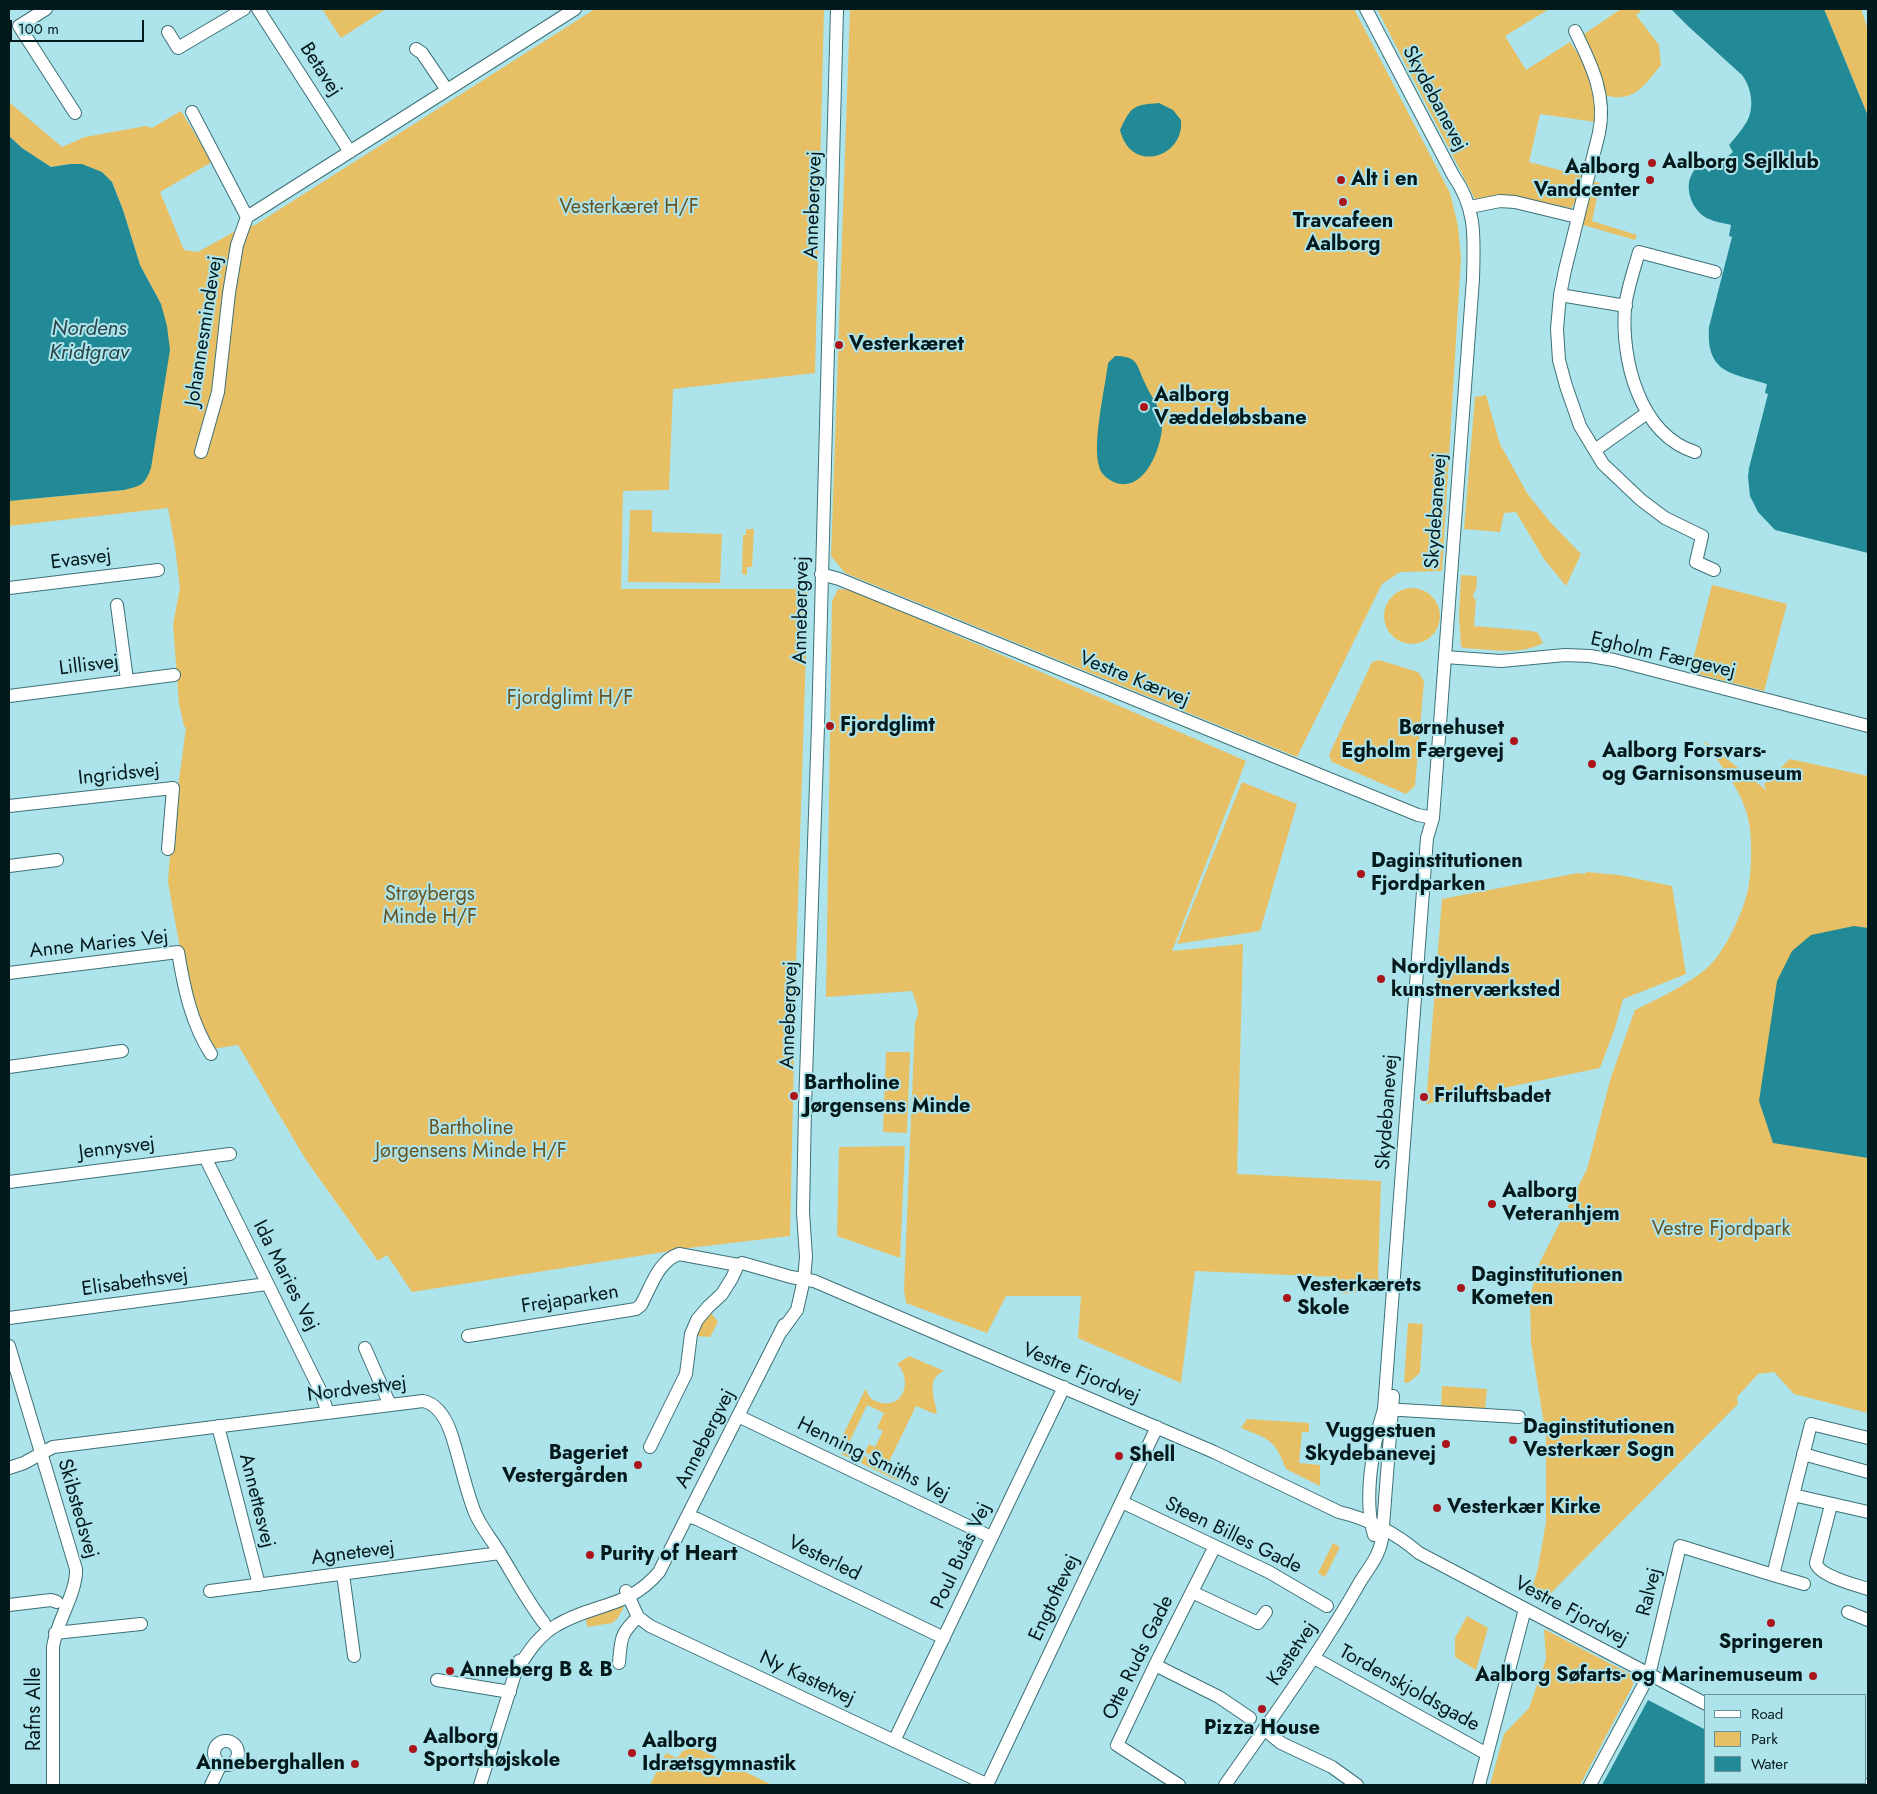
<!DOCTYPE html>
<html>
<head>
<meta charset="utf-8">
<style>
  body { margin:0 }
  #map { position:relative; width:1877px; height:1794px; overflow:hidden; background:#ade3ea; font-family:Jost,sans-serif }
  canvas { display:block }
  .frame { position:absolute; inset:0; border:10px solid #04191c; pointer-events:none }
  .legend { position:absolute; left:1704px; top:1694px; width:162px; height:90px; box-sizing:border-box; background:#ade3ea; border:1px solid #699298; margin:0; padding:6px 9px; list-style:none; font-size:15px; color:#04191c }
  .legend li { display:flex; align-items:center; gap:10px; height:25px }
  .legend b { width:25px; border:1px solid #699298 }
  .scale { position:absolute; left:10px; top:20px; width:134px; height:22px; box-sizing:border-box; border:2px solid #04191c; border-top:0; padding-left:6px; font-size:15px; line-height:18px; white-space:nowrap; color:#04191c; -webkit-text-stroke:4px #ade3ea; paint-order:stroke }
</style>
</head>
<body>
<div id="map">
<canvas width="1877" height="1794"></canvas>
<div class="frame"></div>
<ul class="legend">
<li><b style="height:6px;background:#fff"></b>Road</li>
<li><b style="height:14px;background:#e7c065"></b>Park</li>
<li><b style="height:14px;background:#218a96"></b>Water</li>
</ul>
<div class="scale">100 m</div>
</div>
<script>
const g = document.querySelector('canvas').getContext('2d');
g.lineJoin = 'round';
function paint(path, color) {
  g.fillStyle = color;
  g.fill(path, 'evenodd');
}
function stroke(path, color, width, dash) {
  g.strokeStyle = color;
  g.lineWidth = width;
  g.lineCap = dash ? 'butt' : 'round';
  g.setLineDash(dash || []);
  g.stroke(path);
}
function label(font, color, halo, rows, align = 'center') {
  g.font = font + ' Jost,sans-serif';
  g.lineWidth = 4;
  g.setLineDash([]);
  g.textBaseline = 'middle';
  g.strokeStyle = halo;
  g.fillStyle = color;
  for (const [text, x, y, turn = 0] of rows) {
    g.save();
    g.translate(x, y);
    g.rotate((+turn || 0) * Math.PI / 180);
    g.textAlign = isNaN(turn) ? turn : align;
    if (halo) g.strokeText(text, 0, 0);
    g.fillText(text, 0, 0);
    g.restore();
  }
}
paint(new Path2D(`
  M322,9H386L341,38Z
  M595,9H824L815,373L673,389L669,490L623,491L621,589H808L796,963L790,1236L689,1248L412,1292L387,1255L378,1261L306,1160L238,1045L212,1049L187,987L168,882L171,839L186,728L184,726L179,704L173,624L180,588L175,547L168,508L9,526V501L124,490L161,304L140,265L123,210L112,182L70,164L51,167L22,148L9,136V102L62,147L85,137L146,126L152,128L181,111L212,162L160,192L184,250L198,252L239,229L255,225Z
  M850,9H1354L1450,193L1458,226L1461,258L1442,571L1400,572L1382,584L1297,757L845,573L831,556Z
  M1377,9H1549L1505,36L1526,70L1570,42L1589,70L1594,91L1596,122L1540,114L1529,162L1582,176L1575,203L1571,208L1511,196L1475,199Z
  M1621,9H1639L1641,11L1636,15L1659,45L1661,65C1645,85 1633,104 1605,95L1581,36Z
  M1824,9H1861L1868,30V116Z
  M1591,181L1600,183L1592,221L1637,235L1635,240L1580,224Z
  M1486,395L1500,444L1527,493L1550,522L1581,554L1566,586L1544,559L1516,512L1504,513L1500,532L1464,529L1475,397Z
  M630,510H652V532L722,534L720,583L628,582Z
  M746,529H754L752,567H747V575L742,574L743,535H746Z
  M1461,575L1477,576L1476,591H1474L1473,598L1476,599L1474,626L1532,631L1538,633L1543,643C1520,656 1488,649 1463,648L1461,646L1459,616Z
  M1712,585L1787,604L1764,691L1690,672Z
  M1384 616a28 28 0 1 1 56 0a28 28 0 1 1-56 0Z
  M838,589L852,590L1246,761L1172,951L1243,944L1237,1174L1381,1181L1378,1275L1381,1288L1343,1294L1337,1277L1195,1271L1181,1383L1078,1338L1081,1296H1006L987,1333L906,1303L904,1290L915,1022C922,1013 915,1000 912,991L826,997L832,601Z
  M1379,660L1418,672L1424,681L1415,786L1406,794L1332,762L1329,755L1372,662Z
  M1703,740L1766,790L1764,784L1790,759L1868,776V1413L1794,1394L1774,1372L1758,1374L1737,1397L1738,1404L1541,1603L1530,1595L1538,1568L1546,1522V1437L1531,1343L1530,1296L1540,1262L1587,1169L1611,1077L1635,1010C1659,998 1686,986 1707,968C1725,953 1746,907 1749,884C1752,863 1753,828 1745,808C1736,783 1718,761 1703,740Z
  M1242,782L1297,804L1260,931L1177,944Z
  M1586,872L1619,875L1672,886L1686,974L1623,999L1615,1028L1600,1068L1426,1104L1442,899L1578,873L1585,874Z
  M886,1052H910L907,1133L883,1132Z
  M905,1146L900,1258L837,1236L839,1147Z
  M711,1313L718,1322L710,1337L696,1336L701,1323Z
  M1408,1323L1423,1324L1420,1373L1408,1383L1404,1382Z
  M909,1356L944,1371C926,1378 934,1397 937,1412L935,1414L916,1406L886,1468L900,1475L898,1481L861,1463L864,1456L870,1459L872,1456L865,1452L869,1444L875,1447L883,1431L877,1428L884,1413L867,1405L846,1449L860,1456L858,1462L841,1454L846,1445L840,1441L866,1388C868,1396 870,1399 878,1402C904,1410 913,1380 897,1364Z
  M1442,1386L1487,1389L1485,1411L1441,1407Z
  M1247,1419L1309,1423V1432H1302L1299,1463L1320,1465V1486L1286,1469C1274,1438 1270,1440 1241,1428Z
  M1333,1543L1340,1547L1325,1577L1318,1573Z
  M623,1606L624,1607L617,1619L612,1623L587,1627L586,1619Z
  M1467,1616L1488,1628L1476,1670L1455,1657V1638Z
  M1544,1629L1630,1674L1634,1679L1633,1685L1580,1785H1490L1504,1734L1529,1708L1546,1659Z
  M691,1748L701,1750L772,1785H650L666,1753L677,1758L683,1751Z`), '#e7c065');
paint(new Path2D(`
  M1671,9H1824L1868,116V553L1775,530L1758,512L1750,496L1748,477L1749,468L1768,394L1765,393L1767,384C1732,373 1706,374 1709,327L1732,237L1729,236L1731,225C1724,223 1715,222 1709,219C1696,214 1687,197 1689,183C1690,175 1695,169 1700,163L1709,172L1733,152L1729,145C1735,138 1741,131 1746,123C1755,109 1752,88 1742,75L1689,27Z
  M1159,103L1173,110L1181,120C1185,157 1131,175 1120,130C1131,107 1132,105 1159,103Z
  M9,136L22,148L51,167L70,164H82L102,172L112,182L123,210L140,265L161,304L167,326L170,350L151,468C145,485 141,486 124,490L9,501Z
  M1115,356C1139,356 1136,365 1145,383C1150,396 1160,406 1162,421C1164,446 1142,500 1110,480C1105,477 1100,472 1099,466C1092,443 1105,389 1108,363Z
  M1854,926L1868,928V1158L1773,1143L1759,1101L1777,981L1792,951L1811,935Z
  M1648,1700L1706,1730V1783H1826L1831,1785H1602Z`), '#218a96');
const minor = new Path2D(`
  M46,9L19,26L75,113
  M258,9L350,152
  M1366,9L1453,175C1477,209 1474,238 1473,279L1433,818L1427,838L1384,1409C1373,1444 1363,1499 1374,1535
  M1575,31C1591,64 1607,95 1599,133L1565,270L1560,295L1557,329L1559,360L1566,386L1580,426L1603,464L1641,500L1665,518L1702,536L1696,562L1714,570
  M168,32L178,48L244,9
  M416,49L422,53L447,90
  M192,112L247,217
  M1470,207L1500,201L1515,202L1577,217
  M1560,295L1626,306
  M1595,450L1647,413
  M201,452L218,392L229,293L237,245L247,217L575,9
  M1695,452C1639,434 1621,359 1625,308C1627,289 1634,270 1639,252L1715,272
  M821,574L839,579L1418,815L1433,818
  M9,588L158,570
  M117,605L127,680
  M1445,657L1501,661L1565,655L1590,656L1614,660L1868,726
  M9,696L174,675
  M9,806L173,788L168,849
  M9,866L57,860
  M9,973L178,952C184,988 191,1023 211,1054
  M9,1067L122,1051
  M205,1157L320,1390L328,1413
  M9,1182L230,1154
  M9,1318L267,1284
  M781,1332L797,1310L804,1279L806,1257L803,1212L805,1107L818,726L837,9
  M468,1336L636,1309L641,1305C651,1287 658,1261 679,1254L738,1265L742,1263L791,1277L814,1281L1214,1452L1339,1512C1368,1519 1397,1534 1419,1553L1706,1704
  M9,1346L76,1569C77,1593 57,1620 53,1647V1785
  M365,1348L390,1405
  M1384,1409L1519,1417
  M738,1416L991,1537
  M218,1426L259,1585
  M650,1447L686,1374L691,1334L697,1320L708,1307L722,1294L732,1278L738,1265
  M1803,1454L1868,1472
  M9,1468L24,1463L53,1447L423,1401C438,1404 446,1419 451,1433C460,1460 465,1488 475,1513C482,1529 493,1541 501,1555C515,1578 528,1602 544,1623
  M1793,1495L1868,1512
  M1122,1502L1269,1572L1327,1606
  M1831,1505L1816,1563C1819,1576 1856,1585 1868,1589
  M688,1516L697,1519L944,1638
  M343,1574L354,1656
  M1773,1575L1804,1584
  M210,1591L500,1553
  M626,1591L638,1617L650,1626L988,1785
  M1192,1592L1258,1623L1266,1612
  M9,1605L51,1600L57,1602
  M1848,1612L1868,1620
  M55,1633L141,1624
  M1314,1658L1487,1754
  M619,1663C621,1639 620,1634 638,1617
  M1155,1665L1219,1697L1250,1718
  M518,1668C529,1651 539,1635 557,1625C593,1603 628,1609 659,1572L784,1325
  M437,1680L510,1692
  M1264,1729L1281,1743L1332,1767L1357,1785
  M214 1753a12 12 0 1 1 24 0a12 12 0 1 1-24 0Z
  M894,1741L1064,1387
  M1860,1783L1865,1785
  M211,1785L221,1764
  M480,1785L519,1661
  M987,1785L1157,1427
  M1179,1785L1117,1745L1155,1665L1214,1548
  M1225,1785C1271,1719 1320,1653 1360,1582C1369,1567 1379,1557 1382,1539L1393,1396
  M1479,1785L1525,1609
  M1590,1785L1649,1675L1680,1546L1773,1575L1811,1424L1868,1438`);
stroke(minor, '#3d7177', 14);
stroke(minor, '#fff', 12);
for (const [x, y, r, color] of [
  [1652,163,5,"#a9151b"],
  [1341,180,5,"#a9151b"],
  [1650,180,5,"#a9151b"],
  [1343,202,5,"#a9151b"],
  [839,345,5,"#a9151b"],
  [1144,407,5,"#a9151b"],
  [830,726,5,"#a9151b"],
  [1514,741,5,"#a9151b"],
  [1592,764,5,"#a9151b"],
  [1361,874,5,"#a9151b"],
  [1381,979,5,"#a9151b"],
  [794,1096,5,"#a9151b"],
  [1424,1097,5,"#a9151b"],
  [1492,1204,5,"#a9151b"],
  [1461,1288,5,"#a9151b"],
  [1287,1298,5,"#a9151b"],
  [1513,1440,5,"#a9151b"],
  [1446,1444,5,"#a9151b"],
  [1119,1456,5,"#a9151b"],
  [638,1465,5,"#a9151b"],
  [1437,1508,5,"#a9151b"],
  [590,1555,5,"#a9151b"],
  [1771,1623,5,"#a9151b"],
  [450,1671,5,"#a9151b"],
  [1813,1676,5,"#a9151b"],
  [1262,1709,5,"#a9151b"],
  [413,1749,5,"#a9151b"],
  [632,1753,5,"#a9151b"],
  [355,1764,5,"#a9151b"]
]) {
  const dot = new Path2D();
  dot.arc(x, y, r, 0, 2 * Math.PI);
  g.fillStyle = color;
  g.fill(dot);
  stroke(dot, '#ade3ea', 2);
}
label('20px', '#04191c', '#ade3ea', [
  ["Betavej",320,70,57],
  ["Skydebanevej",1434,99,62],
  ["Annebergvej",814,205,-88],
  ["Johannesmindevej",205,331,-81],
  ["Skydebanevej",1437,511,-86],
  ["Evasvej",81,560,-7],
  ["Annebergvej",802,610,-89],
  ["Egholm Færgevej",1663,656,13],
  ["Lillisvej",89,666,-7],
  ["Vestre Kærvej",1134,680,22],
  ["Ingridsvej",119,775,-6],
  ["Anne Maries Vej",99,945,-6],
  ["Annebergvej",790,1015,-88],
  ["Skydebanevej",1388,1112,-86],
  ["Jennysvej",117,1149,-7],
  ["Ida Maries Vej",285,1276,63],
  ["Elisabethsvej",135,1283,-8],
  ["Frejaparken",570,1300,-9],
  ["Vestre Fjordvej",1081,1374,23],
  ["Nordvestvej",357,1390,-7],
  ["Annebergvej",706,1439,-63],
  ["Henning Smiths Vej",873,1460,26],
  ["Annettesvej",256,1501,76],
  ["Skibstedsvej",77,1509,74],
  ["Steen Billes Gade",1233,1536,26],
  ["Agnetevej",353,1554,-7],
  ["Poul Buås Vej",962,1556,-65],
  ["Vesterled",824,1559,26],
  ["Ralvej",1650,1592,-76],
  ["Engtoftevej",1055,1598,-65],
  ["Vestre Fjordvej",1571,1612,28],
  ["Kastetvej",1293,1654,-56],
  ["Otte Ruds Gade",1139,1658,-64],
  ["Ny Kastetvej",807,1679,25],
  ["Tordenskjoldsgade",1409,1689,29],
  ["Rafns Alle",35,1709,-90]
]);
label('bold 20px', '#04191c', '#ade3ea', [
  ["Aalborg Sejlklub",1662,163],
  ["Aalborg",1640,168,"right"],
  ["Vandcenter",1640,191,"right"],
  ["Alt i en",1351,180],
  ["Travcafeen",1343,222,"center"],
  ["Aalborg",1343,245,"center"],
  ["Vesterkæret",849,345],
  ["Aalborg",1154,396],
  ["Væddeløbsbane",1154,419],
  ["Fjordglimt",840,726],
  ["Børnehuset",1504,729,"right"],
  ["Egholm Færgevej",1504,752,"right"],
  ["Aalborg Forsvars-",1602,752],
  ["og Garnisonsmuseum",1602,775],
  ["Daginstitutionen",1371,862],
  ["Fjordparken",1371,885],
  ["Nordjyllands",1391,968],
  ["kunstnerværksted",1391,991],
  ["Bartholine",804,1084],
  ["Jørgensens Minde",804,1107],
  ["Friluftsbadet",1434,1097],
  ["Aalborg",1502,1192],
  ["Veteranhjem",1502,1215],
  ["Daginstitutionen",1471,1276],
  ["Kometen",1471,1299],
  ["Vesterkærets",1297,1286],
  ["Skole",1297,1309],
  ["Daginstitutionen",1523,1428],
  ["Vesterkær Sogn",1523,1451],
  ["Vuggestuen",1436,1432,"right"],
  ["Skydebanevej",1436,1455,"right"],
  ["Bageriet",628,1454,"right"],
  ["Vestergården",628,1477,"right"],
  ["Shell",1129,1456],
  ["Vesterkær Kirke",1447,1508],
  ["Purity of Heart",600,1555],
  ["Springeren",1771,1643,"center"],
  ["Anneberg B & B",460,1671],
  ["Aalborg Søfarts- og Marinemuseum",1803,1676,"right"],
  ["Pizza House",1262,1729,"center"],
  ["Aalborg",423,1738],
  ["Sportshøjskole",423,1761],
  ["Aalborg",642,1742],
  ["Idrætsgymnastik",642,1765],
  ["Anneberghallen",345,1764,"right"]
], 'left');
label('20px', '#685422', '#ade3ea', [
  ["Vesterkæret H/F",629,208],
  ["Fjordglimt H/F",570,699],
  ["Strøybergs",430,895],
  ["Minde H/F",430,918],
  ["Bartholine",471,1129],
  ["Jørgensens Minde H/F",471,1152],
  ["Vestre Fjordpark",1721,1230]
]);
label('italic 21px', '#28464a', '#ade3ea', [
  ["Nordens",89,330],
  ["Kridtgrav",89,354]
]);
</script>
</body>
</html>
